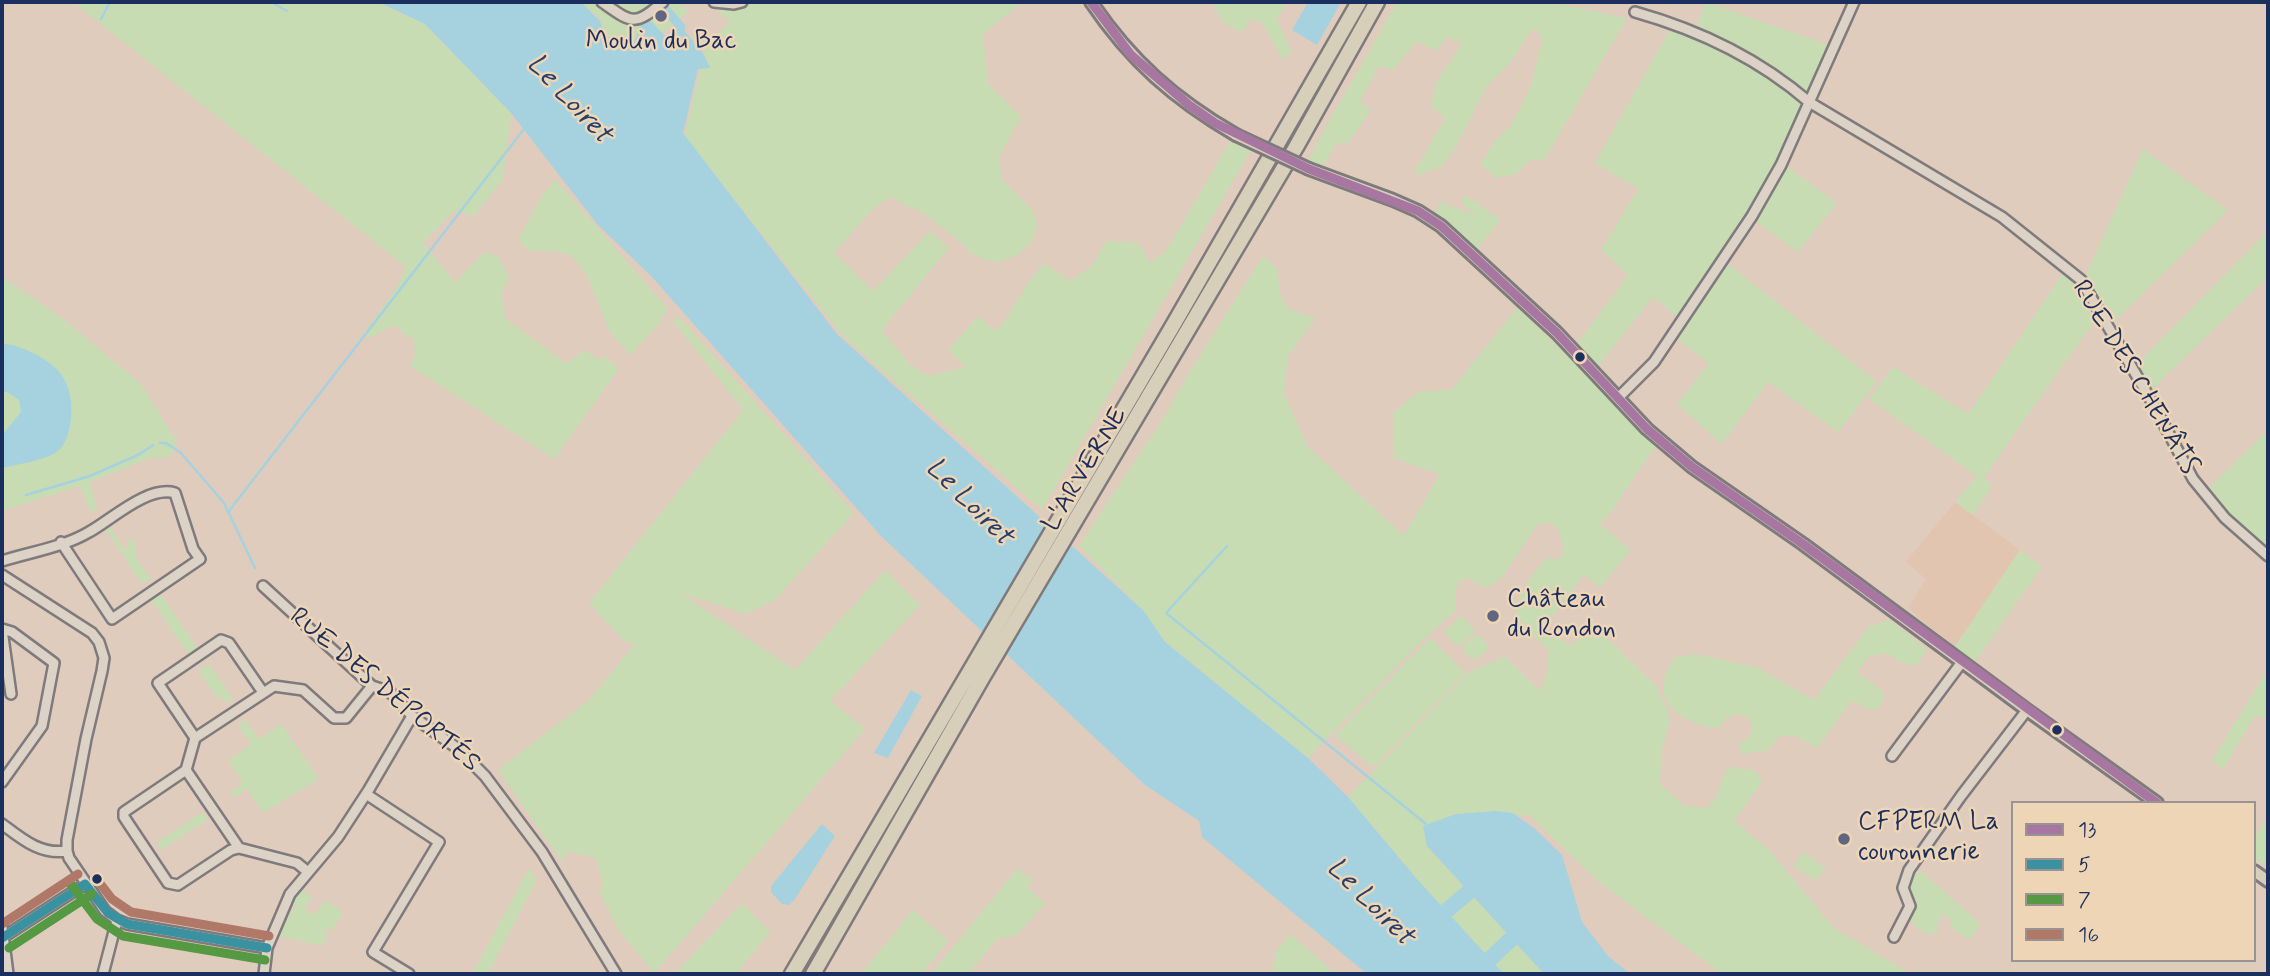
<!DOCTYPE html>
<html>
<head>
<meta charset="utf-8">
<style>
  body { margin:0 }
  #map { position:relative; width:2270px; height:976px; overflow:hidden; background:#dfccbd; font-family:Mynerve,sans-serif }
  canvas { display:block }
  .frame { position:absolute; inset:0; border:4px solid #1b2f5e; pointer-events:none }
  .legend { position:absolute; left:2011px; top:801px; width:245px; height:161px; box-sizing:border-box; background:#eed5b6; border:2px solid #9a9393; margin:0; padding:9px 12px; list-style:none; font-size:21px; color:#1b2f5e }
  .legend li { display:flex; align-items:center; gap:14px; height:35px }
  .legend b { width:35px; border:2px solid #9a9393 }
</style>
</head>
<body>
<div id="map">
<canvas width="2270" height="976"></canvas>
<div class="frame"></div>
<ul class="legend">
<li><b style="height:9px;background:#a777a1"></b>13</li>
<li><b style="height:9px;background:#3a92a0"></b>5</li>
<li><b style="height:9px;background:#559942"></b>7</li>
<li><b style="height:9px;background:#b07866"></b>16</li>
</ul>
</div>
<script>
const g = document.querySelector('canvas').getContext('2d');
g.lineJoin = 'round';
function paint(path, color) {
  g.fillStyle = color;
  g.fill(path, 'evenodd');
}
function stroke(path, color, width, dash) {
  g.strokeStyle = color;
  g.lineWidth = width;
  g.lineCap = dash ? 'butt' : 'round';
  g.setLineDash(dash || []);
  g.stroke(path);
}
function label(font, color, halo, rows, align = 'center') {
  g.font = font + ' Mynerve,sans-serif';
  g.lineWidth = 5;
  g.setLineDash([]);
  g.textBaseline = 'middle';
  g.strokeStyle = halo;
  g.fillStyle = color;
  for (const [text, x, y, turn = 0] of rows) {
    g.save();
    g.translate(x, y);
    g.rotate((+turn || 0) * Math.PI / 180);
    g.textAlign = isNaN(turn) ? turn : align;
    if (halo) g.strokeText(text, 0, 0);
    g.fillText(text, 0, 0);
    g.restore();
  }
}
paint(new Path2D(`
  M1955,502L2020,550L1954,648L1908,608L1926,579L1906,562Z`), '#e2c5b1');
paint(new Path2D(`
  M73,2H378L425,24L511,113L503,180L474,216L454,211L423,243L455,282L485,252L499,257L509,277L501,295L506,319L567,364L585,350L599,360L604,356L619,369L554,459L410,366L415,355L414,341L394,325L369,338L363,335L397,287L406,267Z
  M578,2H680L688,12L662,33L635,40L629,48L605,35L599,17Z
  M707,2H1023L983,34L988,84L1021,117L999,157L1002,180L1033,211L1037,225L1032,242L1016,256L998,262L985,260L971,253L961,242L923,213L890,197L873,209L834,253L873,291L930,231L949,248L882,330L909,364L928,376L965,367L948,350L978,316L996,331C1015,309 1024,284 1044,263L1070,281L1091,267L1106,241L1139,243L1150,263L1166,251L1230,142L1251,150L1042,510L845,338L684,137L706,47L730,21Z
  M1212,2H1286L1277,20L1292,52L1283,60L1263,24L1252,18L1242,32L1224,24Z
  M1397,2H1551L1627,18L1545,159L1529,161L1517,174L1496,178L1481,165L1492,144L1512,124L1530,88L1543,39L1537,29L1531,31L1511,62L1486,87L1457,145L1442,166L1419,175L1415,171L1445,118L1431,106L1435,85L1462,43L1447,37L1436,51L1417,41L1393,70L1379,66L1360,101L1371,110L1348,143H1337L1321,169L1308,161L1327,129L1308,158Z
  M1706,2L1831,46L1808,92L1744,51L1699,29L1697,23Z
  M1671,27C1720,38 1761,70 1801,99L1802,107L1775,166L1740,226L1679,318L1653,297L1598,366L1576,345L1628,275L1601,250L1638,189L1595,163Z
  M2143,149L2228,210L2113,323L2084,279Z
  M1786,166L1837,203L1798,252L1754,220Z
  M555,179L668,309L659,324L630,355L610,332L587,276L571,255L554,251H529L518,240L540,199Z
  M1465,195L1501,220L1477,249L1435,212L1441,202L1477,216L1462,203Z
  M2263,236L2268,240V277L2149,392L2136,365Z
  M1263,256L1277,268L1281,299L1289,309L1315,318L1288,356L1284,393L1307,446L1404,536L1440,474L1393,458L1394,412L1418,392L1452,389L1517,308L1591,377L1656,445L1614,508L1600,524L1631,550L1600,587L1583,575L1545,627L1570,646L1595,626L1656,686L1667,709L1670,722L1662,748L1660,784L1684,805L1706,808C1725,792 1716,781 1730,767L1755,771L1762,782L1734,821L1770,851L1834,928L1911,974H1722L1599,882L1529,815L1456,814L1423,826L1427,847L1545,974H1504L1416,878L1348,797L1469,672L1505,656L1540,691L1547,675L1549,650L1529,632L1515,611C1521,592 1533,570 1548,557L1557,560L1563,555C1562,540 1562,532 1550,522L1537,525L1503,576L1489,587L1480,586L1469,578L1459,582L1455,591V611L1428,635L1308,758L1165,642L1143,610L1079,546L1166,414L1195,363Z
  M1727,263L1877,382L1838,432L1768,382L1722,444L1677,404L1709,363L1676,338Z
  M2064,272L2075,284L2096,319L1984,477L1992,486L1973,515L1955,502L1977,476L1869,399L1893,367L1968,414Z
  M2,277L62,318L141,384L177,442L170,457L150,458L90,482L97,510L90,512L80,486L2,511Z
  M679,317L854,513L775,600L746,614L680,593L795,670L885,570L920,605L830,701L865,729L654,973L620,932L599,892L603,886L596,858L568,851L562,862L498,770L589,700L635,644L624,641L589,603L743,410L672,320Z
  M2268,430V552L2223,511L2208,489Z
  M108,524L124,549L129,546L127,542L134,538L137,560L151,579L142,584L104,527Z
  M2020,550L2042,567L1974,663L1954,648Z
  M160,593L198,649L189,654L150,599Z
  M1459,617H1463L1473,628V633L1460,645H1456L1446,635V630Z
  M1889,620L1927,649L1916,666L1902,663L1886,653L1869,657L1857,672L1884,692L1883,700L1878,709H1868L1852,700L1817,748L1793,735L1778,737L1769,750L1742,754L1739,744L1749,737L1752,724L1747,717L1738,714L1726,718L1718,728C1708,728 1701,725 1691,721C1661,707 1655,685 1675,657L1695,654L1756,667L1814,700L1868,627Z
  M1474,635H1479L1487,644V649L1478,659L1470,658L1463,651V647Z
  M1430,638L1466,673L1373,767L1335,735Z
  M209,664L233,699L226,703L222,697L218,700L198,670Z
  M2268,669V720L2255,715L2223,770L2212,760Z
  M245,720L259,739L281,724L319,779L263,813L247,789L233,798L230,792L241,785V780L228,761L251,744L238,725Z
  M203,812L208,819L161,850L156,843Z
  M2268,817V854L2262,865L2254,858V838Z
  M1803,852L1825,867L1816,881L1794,866Z
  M529,868L537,880L488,974H472Z
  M1017,869L1033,880L1027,887L1045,903L1016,936L997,939L968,974H931Z
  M1915,872H1922L1981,924L1969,940L1952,928L1951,920L1944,914L1939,919L1937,933L1928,934L1915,926L1910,919L1913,909L1908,881Z
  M301,889L312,897L304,909L314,915L325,900L343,912L332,931L326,928L323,930L328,935L322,946L279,936L290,908L294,910L297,906L293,903Z
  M742,903L770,932L736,974H674Z
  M913,910L948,941L922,974H861Z
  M1290,934L1336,974H1272L1276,951Z`), '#c7dcb3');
paint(new Path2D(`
  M378,2H581L600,21L605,35L629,48L635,40L640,25L650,20L665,36L678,23L703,53L710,68L698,69L683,133L837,334L1144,611L1165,642L1308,758L1348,797L1416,878L1504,974H1367L1202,837L1199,821L1145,785L881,536L652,277L597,224L511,113L425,24Z
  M1308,2H1341L1317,45L1292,30Z
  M2,344C13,344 23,348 33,353C63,368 73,385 71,418C70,428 67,442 60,449C50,460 17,464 3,468L2,435L21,412L19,400L9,393L2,391Z
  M911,690L922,696L888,758L874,753Z
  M1496,811L1513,813L1534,828L1562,855L1582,922L1608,956L1630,974H1544L1427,846L1423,826L1456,814Z
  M822,824L835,836L795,899L789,905L782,904L771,892V886Z`), '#a6d2e0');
stroke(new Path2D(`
  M271,2L287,11
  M101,19L110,2
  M160,443H166L181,453L224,503L255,568
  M26,495L90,476L138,455L153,445
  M229,511L524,129
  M1227,546L1166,613L1426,824`), '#a6d2e0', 2.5);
stroke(new Path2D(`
  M659,2L681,27`), '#a6d2e0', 9);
stroke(new Path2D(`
  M1431,924L1478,884L1483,889
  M1474,974L1526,925`), '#a6d2e0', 16);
const minor = new Path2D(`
  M602,2C632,23 634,27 663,2
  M714,2L734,4L742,2
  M1635,12C1699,30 1758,58 1809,102L2002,217L2081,280L2152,402L2193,479L2225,518L2268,556
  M1618,398L1654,362L1752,216L1781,165L1854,2
  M2,561C30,552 64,547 89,532C111,520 148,485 175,493L193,549L200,559L112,619L61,542
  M2,575L92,633L99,642L104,658L102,671L86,739L67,840V851L69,858L105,911L117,920L127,924L267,948
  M263,586L372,686L390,692L412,716L457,748L485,776L542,852L616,974
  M2,629L12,632L54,663L42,726L2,782
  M2,630L11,694
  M195,738L158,683L221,640L229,643L262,691
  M1892,756L1962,662
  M186,770L124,812V817L168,883L178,885L231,850L239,848
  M366,794L439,842L373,952L409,974
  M2,824C22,839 40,855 67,851
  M308,872L297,863L239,848L186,770L195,738L274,686L303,690L334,718H346L372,686
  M2,927L8,974
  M1894,937L1910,906L1903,888L1909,870L1961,796L2027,710
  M2,938L85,884
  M103,974L117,920
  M264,974L267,948L290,894L338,837L368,791L412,716`);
const major = new Path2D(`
  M1091,2C1131,61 1174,99 1236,135
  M1309,169L1393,200L1418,211L1441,226L1557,333L1647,429L1692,467L1803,544L2027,710L2157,803
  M2254,871L2268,881`);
const highway = new Path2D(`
  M792,974L1175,322L1359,2
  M813,974L982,678L1296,147L1377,2`);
stroke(minor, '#7f7b7d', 14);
stroke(major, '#7f7b7d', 16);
stroke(highway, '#7f7b7d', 19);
stroke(minor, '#dcd2c6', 9);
stroke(major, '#d8cfbb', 10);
stroke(highway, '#d8cfbb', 14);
const majorBridge = new Path2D(`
  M1236,135L1309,169`);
stroke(majorBridge, '#7f7b7d', 16, []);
stroke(majorBridge, '#d8cfbb', 10);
stroke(new Path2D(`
  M1091,2L1131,55L1189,105L1215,123L1309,169L1418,211L1441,226L1557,333L1647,429L1692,467L1803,544L2157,803`), '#a777a1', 9);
stroke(new Path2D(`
  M85,884L108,913L127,924L267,948
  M2,938L85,884`), '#3a92a0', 9);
stroke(new Path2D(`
  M70,883L97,919L123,936L265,960
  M9,948L92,894`), '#559942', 9);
stroke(new Path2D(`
  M95,877L112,899L131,912L269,936
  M2,924L78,874`), '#b07866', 9);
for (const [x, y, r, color] of [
  [661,16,7,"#60667f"],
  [1580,357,6,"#1b2f5e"],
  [1493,616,7,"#60667f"],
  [2057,730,6,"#1b2f5e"],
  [1844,839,7,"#60667f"],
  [97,879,6,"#1b2f5e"]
]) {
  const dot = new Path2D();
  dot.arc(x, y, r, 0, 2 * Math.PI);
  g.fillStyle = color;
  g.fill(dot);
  stroke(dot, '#eed5b6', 2.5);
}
label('26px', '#1b2f5e', '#eed5b6', [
  ["Moulin du Bac",661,43,"center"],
  ["Château",1507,601],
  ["du Rondon",1507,631],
  ["CFPERM La",1858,824],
  ["couronnerie",1858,854]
], 'left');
label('26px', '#1b2f5e', '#eed5b6', [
  ["RUE DES CHENÂTS",2134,378,59],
  ["L'ARVERNE",1086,470,-59],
  ["RUE DES DÉPORTÉS",384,691,40]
]);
label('italic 28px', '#26406c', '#eed5b6', [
  ["Le Loiret",568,100,47],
  ["Le Loiret",968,503,45],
  ["Le Loiret",1369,903,45]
]);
</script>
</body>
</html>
